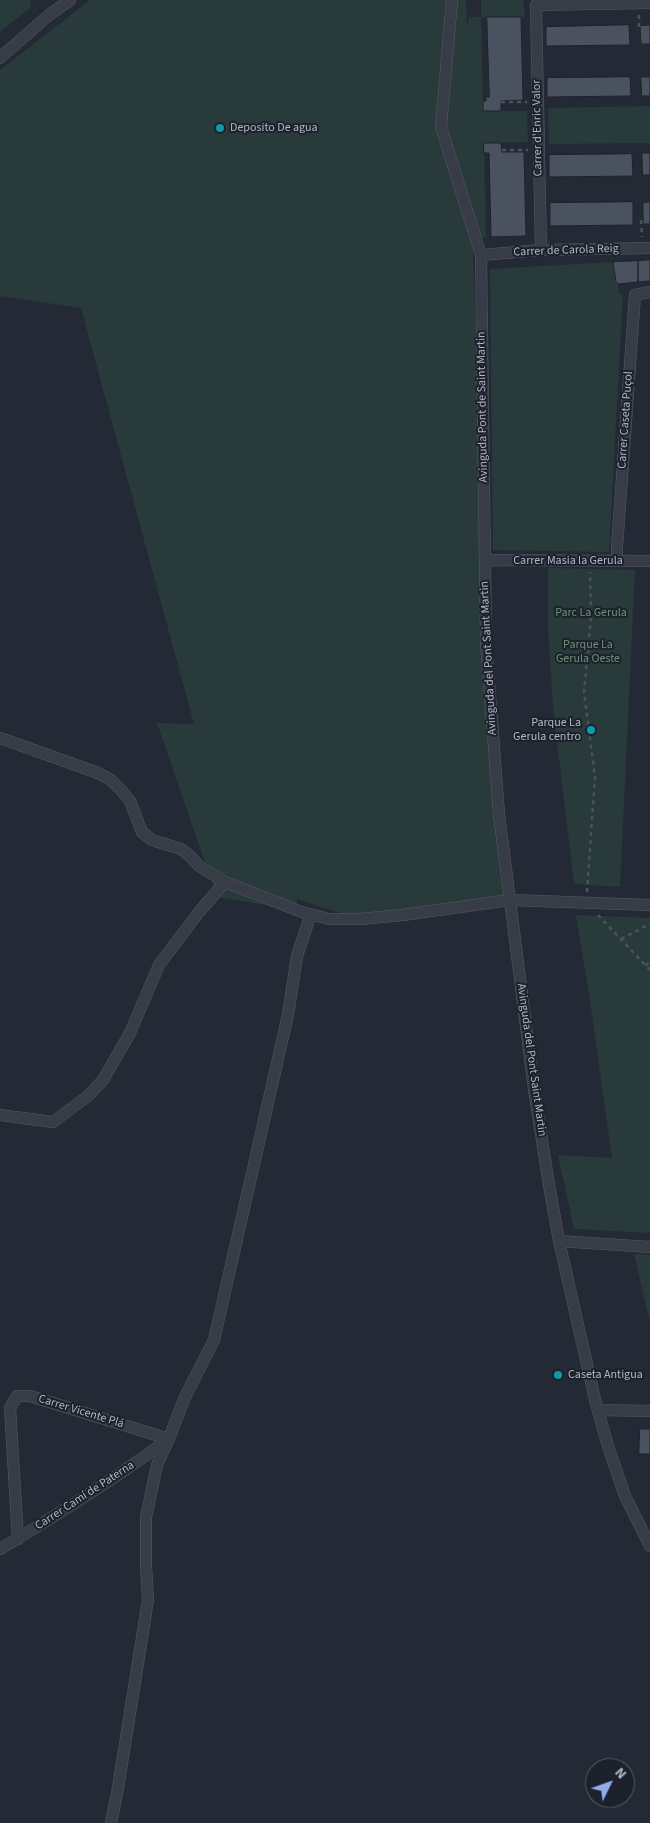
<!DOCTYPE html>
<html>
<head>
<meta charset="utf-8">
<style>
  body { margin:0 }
  #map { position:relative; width:650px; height:1823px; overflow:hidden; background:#232a36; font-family:"Source Sans 3",sans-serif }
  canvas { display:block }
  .north { position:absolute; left:585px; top:1758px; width:50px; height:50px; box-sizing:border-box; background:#1c212b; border:1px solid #585d68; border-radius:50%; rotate:48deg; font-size:14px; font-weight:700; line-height:20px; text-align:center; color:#b1b7c3 }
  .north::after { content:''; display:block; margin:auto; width:18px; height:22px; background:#8faceb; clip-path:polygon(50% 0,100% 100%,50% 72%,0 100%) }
</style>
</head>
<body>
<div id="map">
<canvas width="650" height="1823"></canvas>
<div class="north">N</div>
</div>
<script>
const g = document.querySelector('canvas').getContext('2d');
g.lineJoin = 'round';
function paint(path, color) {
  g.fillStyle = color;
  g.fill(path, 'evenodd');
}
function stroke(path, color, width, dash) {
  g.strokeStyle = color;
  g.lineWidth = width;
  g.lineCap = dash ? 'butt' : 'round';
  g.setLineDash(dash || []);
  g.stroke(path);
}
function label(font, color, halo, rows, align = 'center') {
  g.font = font + ' "Source Sans 3",sans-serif';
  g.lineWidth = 4;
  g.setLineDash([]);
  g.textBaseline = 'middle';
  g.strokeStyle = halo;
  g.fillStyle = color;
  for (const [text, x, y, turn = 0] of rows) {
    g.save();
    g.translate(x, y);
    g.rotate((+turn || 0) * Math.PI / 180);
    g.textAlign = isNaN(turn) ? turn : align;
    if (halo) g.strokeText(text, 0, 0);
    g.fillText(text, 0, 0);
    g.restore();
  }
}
paint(new Path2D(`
  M0,0H31V7L0,32Z
  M90,0H466L467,27L469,17H481V0H523L525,17H481L483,111H527L528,142L484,143L486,237H479L471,202L485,560L510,900L360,919L297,899L296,910L217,897L157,723L194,724L81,308L0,296V70Z
  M650,106V143L549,144L548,108Z
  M613,262L616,281L618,284L619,294H623L609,552L493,550L490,269Z
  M548,568L635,570L620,887L574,884L553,708L548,629Z
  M576,915L650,918V1233L574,1229L558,1155L612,1158L588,987Z
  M634,1254L650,1255V1323Z`), '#293a3b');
const building = new Path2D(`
  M487,17H521L523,100L501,101V111H483V101H486V97H489Z
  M629,25L630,45L546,46V27Z
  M650,25V44H641L640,26Z
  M630,77L631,96L547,97V78Z
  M641,77H650V96H642Z
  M484,143H501L502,152H524L526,236L491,237L489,153H484Z
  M642,153H650V175H643Z
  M632,154L633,176L549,177V155Z
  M633,202V225L550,226V203Z
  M650,202V224H643V203Z
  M650,260V281L638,282V261Z
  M638,261V282L618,284L616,282L613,262Z
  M640,1429H650V1454H639Z`);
paint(building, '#4a515f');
stroke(building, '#1e232d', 1);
const street = new Path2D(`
  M452,0L441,127L481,255L486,642L499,814L534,1089L548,1179L559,1241L596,1404L608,1446L625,1496L650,1546
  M0,58L49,15L70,0
  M541,250L536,5L650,3
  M481,255L541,250L650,248
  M485,560L650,561
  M617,561V547L635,295L650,292
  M0,738L98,773L111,780L121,790L130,801L142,832L152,840L181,849L191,857L199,866L225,882L302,912L329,919H360L403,915L510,900L650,905
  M0,1115L53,1122L88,1096L103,1080L130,1033L159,965L199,912L225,882
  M559,1241L650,1247
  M598,1410L650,1411
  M18,1539L10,1408L17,1396H30L169,1439
  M0,1549C57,1515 114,1480 167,1440
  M111,1823L118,1788L148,1600L146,1566V1517L157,1465L170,1436L185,1397L214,1340L288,1015L297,956L311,914`);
stroke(street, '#545a64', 12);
stroke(new Path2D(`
  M639,15V29
  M501,102H527
  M502,150H528
  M641,220L642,237
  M587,892L595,777L584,692L591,617L590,572
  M598,915L650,970
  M621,939L650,924
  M646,966L650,960`), '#475559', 2.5, [4, 4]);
stroke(street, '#373c47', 11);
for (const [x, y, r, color] of [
  [220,128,5,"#0f9aa8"],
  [591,730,5,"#0f9aa8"],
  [558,1375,5,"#0f9aa8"]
]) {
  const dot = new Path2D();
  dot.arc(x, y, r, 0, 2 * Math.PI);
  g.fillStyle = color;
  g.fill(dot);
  stroke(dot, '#1c212b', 2);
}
label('12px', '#b1b7c3', '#1c212b', [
  ["Deposito De agua",230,128],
  ["Parque La",581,723,"right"],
  ["Gerula centro",581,737,"right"],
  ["Caseta Antigua",568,1375]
], 'left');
label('12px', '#b1b7c3', '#1c212b', [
  ["Carrer d'Enric Valor",538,128,-91],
  ["Carrer de Carola Reig",566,251,-2],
  ["Avinguda Pont de Saint Martin",483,407,-91],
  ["Carrer Caseta Puçol",626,420,-86],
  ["Carrer Masia la Gerula",568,561],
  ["Avinguda del Pont Saint Martin",489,658,-93],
  ["Avinguda del Pont Saint Martin",531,1060,82],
  ["Carrer Vicente Plá",81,1412,17],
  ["Carrer Camí de Paterna",85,1496,-33]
]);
label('12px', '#6c9177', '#1c212b', [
  ["Parc La Gerula",591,613],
  ["Parque La",588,645],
  ["Gerula Oeste",588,659]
]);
</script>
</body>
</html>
